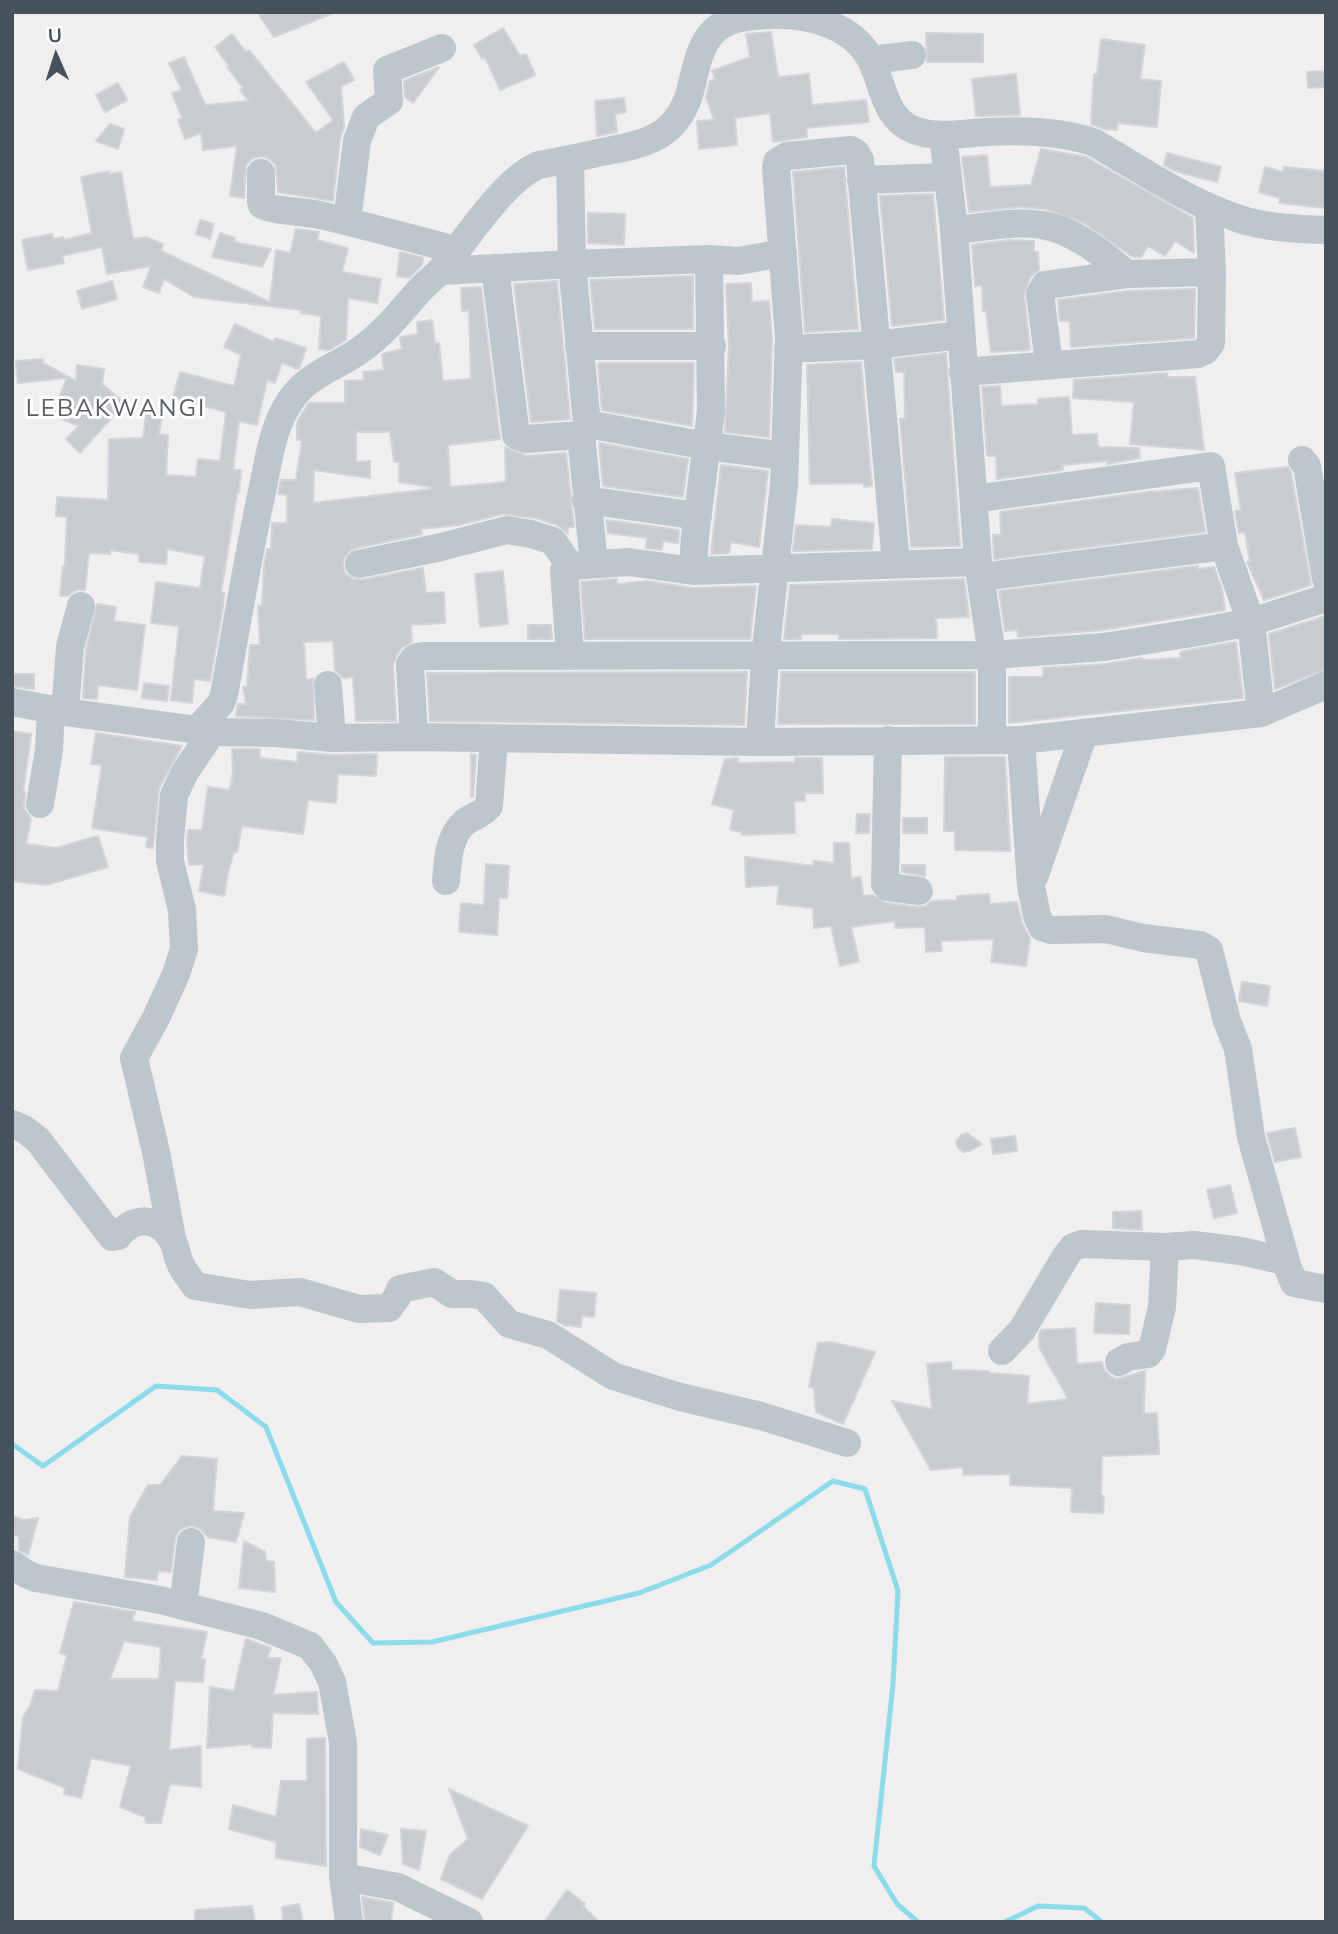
<!DOCTYPE html>
<html>
<head>
<meta charset="utf-8">
<style>
  body { margin:0 }
  #map { position:relative; width:1338px; height:1934px; overflow:hidden; background:#f0eeee; font-family:Mulish,sans-serif }
  canvas { display:block }
  .frame { position:absolute; inset:0; border:14px solid #46525b; pointer-events:none }
  .north { position:absolute; left:21px; top:21px; width:70px; height:70px; -webkit-text-stroke:5px #fff; paint-order:stroke; rotate:357deg; font-size:19px; font-weight:700; line-height:28px; text-align:center; color:#46525b }
  .north::after { content:''; display:block; margin:auto; width:24px; height:32px; background:#46525b; clip-path:polygon(50% 0,100% 100%,50% 72%,0 100%) }
</style>
</head>
<body>
<div id="map">
<canvas width="1338" height="1934"></canvas>
<div class="frame"></div>
<div class="north">U</div>
</div>
<script>
const g = document.querySelector('canvas').getContext('2d');
g.lineJoin = 'round';
function stroke(path, color, width, dash) {
  g.strokeStyle = color;
  g.lineWidth = width;
  g.lineCap = dash ? 'butt' : 'round';
  g.setLineDash(dash || []);
  g.stroke(path);
}
function paint(path, color) {
  g.fillStyle = color;
  g.fill(path, 'evenodd');
}
function label(font, color, halo, rows, align = 'center') {
  g.font = font + ' Mulish,sans-serif';
  g.lineWidth = 6;
  g.setLineDash([]);
  g.textBaseline = 'middle';
  g.strokeStyle = halo;
  g.fillStyle = color;
  for (const [text, x, y, turn = 0] of rows) {
    g.save();
    g.translate(x, y);
    g.rotate((+turn || 0) * Math.PI / 180);
    g.textAlign = isNaN(turn) ? turn : align;
    if (halo) g.strokeText(text, 0, 0);
    g.fillText(text, 0, 0);
    g.restore();
  }
}
stroke(new Path2D(`
  M12,1444L43,1466L156,1386L217,1390L266,1427L336,1602L373,1643L432,1642L639,1593L711,1565L833,1481L865,1489L898,1591L893,1684L874,1866L897,1904L918,1922
  M1005,1922L1038,1906L1084,1908L1102,1922`), '#8adcea', 5);
const building = new Path2D(`
  M257,12H333V13L274,37Z
  M503,28L520,56L526,54L535,75L500,90L485,57L482,59L474,45Z
  M771,32L778,77L809,74L812,105L866,100L869,122L806,128L807,137L773,142L770,113L735,118L737,145L699,149L697,121L714,120L706,97L710,81L715,79L712,71L750,57L746,34Z
  M926,33L983,34V62H927Z
  M232,34L246,52L249,50L316,133L333,120L306,82L344,62L354,80L341,86L344,127L340,139L333,201L278,192L276,165L270,159L262,156L253,158L246,165L244,198L230,196L237,146L203,150L201,133L185,139L178,120L182,118L172,93L182,90L169,63L184,57L205,105L249,101L240,90L243,88L227,67L229,66L215,47Z
  M1101,39L1145,45L1140,79L1161,81L1157,127L1118,123L1117,130L1104,129L1091,124L1094,74H1097Z
  M439,67L413,103L405,97L404,81Z
  M1326,71V87L1308,88L1307,72Z
  M1016,74L1020,115L976,116L972,79Z
  M118,83L127,100L105,112L96,95Z
  M624,98L626,112L615,114L617,132L597,136L595,101Z
  M110,124L124,129L118,149L96,141Z
  M1041,149L1086,157L1193,218L1194,253L1175,241L1165,256L1148,246L1141,257H1133L1084,223L1046,209L1020,207L969,212L962,157L987,155L990,187L1031,185Z
  M1167,153L1221,167L1217,182L1178,172L1164,165Z
  M844,167L858,329L805,332L793,172Z
  M1265,167L1283,172L1284,167L1326,171V208L1279,203L1280,198L1259,192Z
  M110,171L108,175L121,172L133,239L146,237L163,244L161,251L270,302L276,250L290,253L296,229L319,232L317,240L348,248L342,272L381,279L377,303L348,298L346,340L329,350L319,349L321,316L301,313V310L194,297L164,279L159,293L143,287L151,266L107,274L102,247L62,256L64,263L28,270L22,240L52,234L53,239L63,237L64,240L92,233L81,177Z
  M933,194L944,320L892,326L880,196Z
  M588,213L625,214L624,245L588,243Z
  M200,220L214,224L210,239L196,234Z
  M220,233L235,238L234,242L271,249L262,267L212,257Z
  M1010,240L1034,241V252H1038L1039,270L1030,277L1024,295L1030,350L991,352L986,311H983L982,285L975,286L972,245Z
  M400,252L423,258L422,265L409,278L397,276Z
  M693,276V329H595L590,280Z
  M112,281L117,299L82,309L77,291Z
  M557,281L570,419L531,422L514,284Z
  M751,283L752,302L769,301L772,338L769,437L725,432L729,347L726,284Z
  M481,287L500,439L448,445L450,487L506,482L505,447L527,456L566,453L574,527H568V534L558,525L536,518L503,514L458,525L421,529L422,534L356,548L349,551L344,558L343,567L346,574L353,579L362,580L423,568L426,593L444,592L445,623L411,625L412,642L403,647L397,654L393,665L396,721H356L353,677L343,678L335,670L333,641L304,642L306,680L313,679L314,720L236,716L238,704H246L243,687H247L250,645H260L258,606H262L264,566L267,549H271L272,523H287V495L278,494L281,480H296L302,440H297V423L303,412L309,403H345V381L364,380L363,372L384,370L382,354L402,349L400,337L418,334L417,322L432,320L435,343H439L443,381L471,379L469,310L462,311L461,288ZM356,432H390L394,462H399V482L431,487V489L313,503L314,470L370,478V461L356,462Z
  M1195,289L1194,338L1071,347L1070,321H1060L1058,300L1128,291Z
  M235,324L274,342L275,338L306,348L300,367L298,369L282,363L275,383L267,380L257,425L239,421L233,470H241L239,493H237L230,537L221,593H224L223,607L210,681L194,679L192,703L171,700L179,626L151,623L156,582L200,588L205,556L167,549L166,564L139,562V554L110,550V554L89,553L85,590H76L68,596H60L63,566H65L67,517L56,516L57,497L108,500L109,439L143,438L147,408L163,410L159,434L168,435L166,475L196,477L198,459L220,461L226,412L173,398L180,372L234,386L241,355L224,347Z
  M946,353L960,546L911,547L900,419L905,418L904,372H896L894,359Z
  M43,359V363L76,381L77,365L104,369L102,384L125,403L80,453L66,439L79,426L52,415L67,378L18,383L16,361Z
  M861,362L872,486L864,487V483L810,484L807,365Z
  M598,363H694L692,426L602,410Z
  M1167,373V377H1195L1204,450L1130,444L1134,402L1073,398L1074,380Z
  M1000,386L1001,406L1038,404V399L1069,397L1072,435L1097,434L1098,447L1139,448L1140,458L1107,464V461L1062,465L1063,470L997,479L996,456H987L982,387Z
  M599,443L688,459L683,497L603,486Z
  M721,465L768,471L759,547L731,542L729,553L711,554Z
  M1288,467L1291,473L1311,585L1264,600L1247,562H1250L1245,532L1239,533L1235,511L1241,510L1235,473Z
  M1198,488L1205,532L994,559L993,535H1001L1000,512L1147,492Z
  M832,519L874,523L872,549L793,551L796,525L831,527Z
  M606,520L679,530L678,543L663,541L662,550L646,548L647,538L608,533Z
  M1198,566V569L1214,567L1222,589L1225,610L1102,630L1018,637L1017,630L1005,631L999,591Z
  M503,571L508,624L480,627L475,574Z
  M617,579V584L647,581L693,588L756,586L750,639H585L581,582Z
  M964,579L969,617L936,618L937,638L839,639V634H801V639H784L790,585Z
  M97,604L116,607L114,621L145,625L137,690L98,685L97,699L83,698L86,650Z
  M1326,616V669L1275,689L1269,634Z
  M528,625H551L552,639H528Z
  M1236,642L1243,698L1009,723V677H1043V668L1105,664L1142,658L1143,660L1181,658L1180,653L1183,651Z
  M747,672L744,725L430,721L427,673Z
  M781,672H975V724H778Z
  M12,674H34V689L12,686Z
  M144,683L169,686L167,701L142,698Z
  M12,731L31,734L23,792H25L24,809L31,818L26,844L56,848L98,836L108,867L46,885L12,881Z
  M96,733L182,746L159,788L153,848L146,847L148,837L92,828L102,765L91,764Z
  M232,749H260V758L297,762L298,752L332,755L377,754L376,776L338,774L336,803L308,800L303,834L242,826L237,852H234L228,872L224,896L199,891L204,864L189,865L187,841L188,830H202L208,787L230,790L233,771Z
  M471,754L476,755L473,797H471Z
  M945,757H1005L1010,851L955,850V831H944Z
  M738,758V763L795,762V758H822L823,793H805V801H794L795,833L742,835V832L730,830L734,810L712,804L725,759Z
  M857,814H870L869,833H856Z
  M903,818H927V833H903Z
  M834,843H849L851,878L861,877L863,896L873,895L886,903L917,907L926,906L932,901L957,900V896L989,894L990,904L1017,902L1022,923L1030,938L1026,966L991,962L994,939L941,941L942,951L926,952L925,927L895,928V921L851,927L859,961L840,966L831,926L814,928L813,908L777,904L779,885L746,887L745,857L813,866L814,861L834,863Z
  M486,864L509,866L507,898H499L497,935L459,932L461,903L484,905Z
  M902,865H925V876L902,872Z
  M1242,982L1270,986L1267,1006L1239,1001Z
  M1295,1128L1301,1157L1275,1162L1267,1133Z
  M967,1133L982,1144L969,1151L963,1152L958,1148L956,1142L961,1135Z
  M1015,1136L1017,1151L993,1154L991,1139Z
  M1230,1185L1237,1213L1214,1218L1207,1190Z
  M1141,1211L1142,1230L1113,1228V1212Z
  M560,1290L596,1293L594,1317L582,1316L581,1327L564,1325L557,1321Z
  M1096,1303L1130,1305L1129,1334L1094,1333Z
  M1075,1328L1077,1364L1102,1362L1105,1371L1111,1377L1118,1379L1145,1371L1144,1414L1157,1413L1159,1454L1102,1456L1101,1496H1104L1103,1513L1071,1512L1072,1488L1010,1485V1474L963,1475V1467L931,1470L892,1401L932,1409L927,1364L951,1362L952,1370L989,1371V1373L1029,1376L1027,1404L1068,1399L1039,1347V1334L1041,1330Z
  M830,1342L875,1352L843,1424L816,1412L814,1388L809,1387L818,1343Z
  M182,1456L217,1459L213,1511L244,1513L236,1542L207,1537L200,1528L192,1526L185,1527L178,1531L175,1539L171,1572L158,1571L157,1580L125,1577L130,1517L148,1485H160Z
  M12,1516L24,1520L38,1518L28,1555L19,1550V1536L12,1535Z
  M244,1541L265,1552L266,1561L274,1562L275,1592L239,1588Z
  M74,1602L135,1612L132,1621L207,1632L201,1659H205L203,1682L175,1681L169,1750L201,1746V1787L170,1784L161,1823H146L145,1817L120,1807L131,1766L91,1758L81,1798L64,1794L65,1788L18,1769L23,1717L30,1706L35,1690L58,1691L67,1655L60,1653ZM124,1641L161,1647L159,1679H110Z
  M246,1639L271,1648L267,1658H281L273,1695L317,1692L318,1714L273,1713L271,1748L252,1747V1744L207,1748L210,1687L234,1691Z
  M325,1738L326,1866L276,1858V1842L229,1829L233,1805L276,1817L281,1781H307V1739Z
  M449,1789L528,1826L482,1899L441,1879L450,1855L468,1839Z
  M361,1829L388,1835L380,1855L360,1847Z
  M401,1829L426,1831L419,1870L403,1864Z
  M567,1890L585,1904L583,1906L599,1922H544Z
  M362,1897L393,1903L391,1922H365Z
  M299,1904L303,1922H283L282,1907Z
  M252,1906L255,1922H195V1910Z`);
paint(building, '#c8cbd0');
stroke(building, '#d2d4d9', 2);
stroke(new Path2D(`
  M871,60L912,55
  M943,135L954,230L978,562L992,655V740
  M261,173V201L262,205C273,211 306,212 320,215C366,226 411,238 456,250
  M861,180L947,177
  M347,221L357,141L366,117L389,101L387,70L442,48
  M954,230C982,228 1014,220 1042,225C1072,229 1104,255 1127,274
  M495,268L516,435L526,439L581,435
  M441,271L572,264L570,159
  M579,346H712
  M788,349L875,345L960,335
  M1049,364L1040,294L1045,285L1127,274L1212,272
  M963,372L1198,354L1205,351L1211,343L1212,272L1209,208
  M587,424L707,446L785,456
  M1302,460L1307,466L1326,579
  M974,499L1211,466L1224,546L981,577
  M586,500L698,516
  M1224,546L1251,622L1261,713
  M359,564L437,548L507,530L531,534L553,541L570,566
  M594,564L581,435L587,424L572,264L709,259L738,261L783,253
  M693,571L695,536L711,411L709,259
  M570,656L564,571L570,566L629,562L693,571L978,562
  M328,685L332,738
  M12,702L65,712L212,732L276,733L332,738L414,737L760,742L1021,740L1261,713L1326,685
  M65,712L70,647L81,606
  M197,730L221,703L224,695C236,629 247,562 261,496C269,461 272,420 297,392C314,373 339,365 359,351C383,334 400,313 419,291C426,283 435,277 442,269C466,240 505,178 539,165C560,161 581,157 602,152C643,144 674,140 689,95C695,75 698,46 714,31C729,17 750,16 769,15C806,13 852,24 871,60C883,83 884,119 914,130C936,139 965,133 988,132C1024,130 1059,131 1093,142C1142,170 1192,205 1246,221C1272,228 1299,229 1326,230
  M414,737L410,664L415,658L422,656L992,655L1104,647L1198,632L1251,622L1326,598
  M888,740L885,884L888,887L919,891
  M1021,740L1031,886L1037,916L1042,927L1051,930L1106,929L1143,938L1200,945L1209,950L1227,1021L1238,1049L1251,1137L1288,1268L1294,1283L1326,1289
  M760,742L765,657L784,485L789,338L776,168L777,162L787,156L851,150L856,153L860,160L896,564
  M40,804L49,750L51,709
  M1035,875L1084,733
  M446,881C448,860 448,837 465,822C473,816 482,815 489,806L494,739
  M12,1124L24,1129L38,1140L112,1237L118,1236C133,1216 159,1216 172,1240C177,1248 177,1259 182,1267C185,1273 191,1280 195,1286L250,1295L300,1292L359,1309L389,1308L397,1297L400,1289L434,1282L452,1294H471L484,1296L509,1324L548,1335L613,1376L680,1397L761,1416L847,1443
  M172,1238L156,1152L134,1058L156,1018L176,974L184,949L182,910L170,861V840L174,795L185,772L212,732
  M1002,1351L1022,1330L1066,1256L1073,1247L1082,1244L1165,1247L1194,1245L1241,1251L1285,1261
  M1119,1362L1128,1357L1148,1354L1152,1349L1162,1307L1165,1247
  M12,1564L26,1574L36,1578L160,1600L262,1626L310,1646L323,1663L332,1682L343,1742V1877L349,1922
  M183,1606L191,1542
  M343,1877L398,1887L469,1922`), '#bcc6cd', 28);
g.letterSpacing = '2px';
label('24px', '#5a5f63', '#fff', [
  ["LEBAKWANGI",116,409]
]);
g.letterSpacing = '0px';
</script>
</body>
</html>
